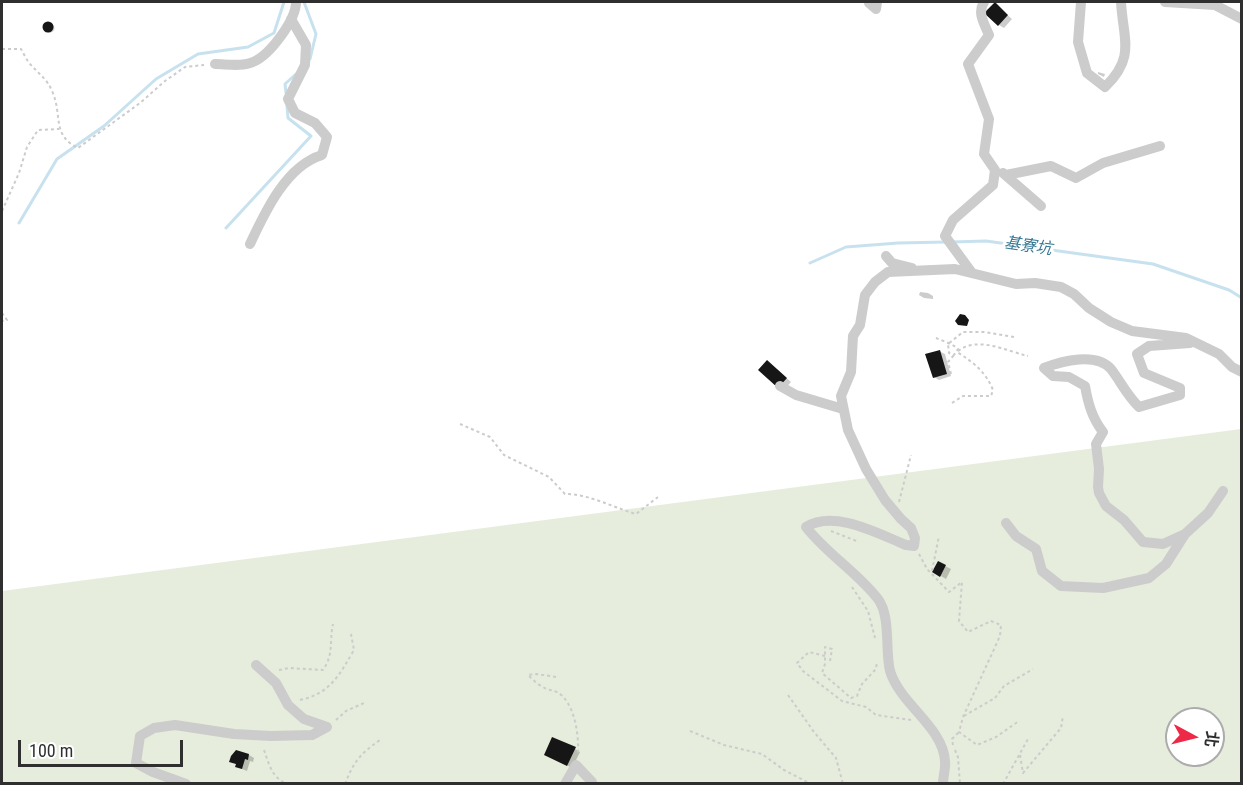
<!DOCTYPE html>
<html>
<head>
<meta charset="utf-8">
<style>
  body { margin:0 }
  #map { position:relative; width:1243px; height:785px; overflow:hidden; background:#fff; font-family:"Roboto Condensed","Noto Sans TC",sans-serif }
  canvas { display:block }
  .frame { position:absolute; inset:0; border:3px solid #2f2f2f; pointer-events:none }
  .north { position:absolute; left:1165px; top:707px; width:60px; height:60px; box-sizing:border-box; background:#fff; border:2px solid #acacac; border-radius:50%; rotate:97deg; font-size:16px; font-weight:700; line-height:24px; text-align:center; color:#2f2f2f }
  .north::after { content:''; display:block; margin:auto; width:21px; height:27px; background:#ee2847; clip-path:polygon(50% 0,100% 100%,50% 72%,0 100%) }
  .scale { position:absolute; left:18px; top:740px; width:165px; height:27px; box-sizing:border-box; border:3px solid #2f2f2f; border-top:0; padding-left:8px; font-size:18px; line-height:21px; white-space:nowrap; color:#2f2f2f; -webkit-text-stroke:4px #fff; paint-order:stroke }
</style>
</head>
<body>
<div id="map">
<canvas width="1243" height="785"></canvas>
<div class="frame"></div>
<div class="north">北</div>
<div class="scale">100 m</div>
</div>
<script>
const g = document.querySelector('canvas').getContext('2d');
g.lineJoin = 'round';
function paint(path, color) {
  g.fillStyle = color;
  g.fill(path, 'evenodd');
}
function stroke(path, color, width, dash) {
  g.strokeStyle = color;
  g.lineWidth = width;
  g.lineCap = dash ? 'butt' : 'round';
  g.setLineDash(dash || []);
  g.stroke(path);
}
function label(font, color, halo, rows, align = 'center') {
  g.font = font + ' "Roboto Condensed","Noto Sans TC",sans-serif';
  g.lineWidth = 6;
  g.setLineDash([]);
  g.textBaseline = 'middle';
  g.strokeStyle = halo;
  g.fillStyle = color;
  for (const [text, x, y, turn = 0] of rows) {
    g.save();
    g.translate(x, y);
    g.rotate((+turn || 0) * Math.PI / 180);
    g.textAlign = isNaN(turn) ? turn : align;
    if (halo) g.strokeText(text, 0, 0);
    g.fillText(text, 0, 0);
    g.restore();
  }
}
paint(new Path2D(`
  M1241,429V783H2V591ZM1177,719H1213V755H1177Z`), '#e6eddc');
paint(new Path2D(`
  M995,4L1012,19L1004,28L999,25Z
  M45.5 28a4.5 4.5 0 1 1 9 0a4.5 4.5 0 1 1-9 0Z
  M1098,72L1105,74L1104,77L1098,74Z
  M920,292L928,293L933,296V299L924,298L919,295Z
  M939,351L945,354L951,376L939,380L934,377Z
  M772,365L791,382L784,390Z
  M939,563L951,569L946,579L934,572Z
  M575,749L580,752L572,768L551,757Z
  M249,755L254,758L253,762L250,761L247,771L237,767L238,765L231,761Z`), '#0003');
stroke(new Path2D(`
  M304,2L316,34L310,59
  M286,93L285,84L296,74
  M19,223L57,159L104,126L156,79L198,54L248,47L274,33L284,2
  M226,228L311,136L288,118L287,106
  M952,242L986,241L1153,264L1229,290L1242,298
  M810,263L846,247L898,243L946,242`), '#c7e2ee', 3);
paint(new Path2D(`
  M995,2L1008,15L998,26L984,13Z
  M42.5 27a5.5 5.5 0 1 1 11 0a5.5 5.5 0 1 1-11 0Z
  M960,314L965,315L969,320L967,326L958,325L955,321Z
  M940,350L947,374L933,378L925,354Z
  M767,360L787,378L778,388L758,370Z
  M938,561L946,565L940,577L932,572Z
  M552,737L576,747L567,766L544,755Z
  M236,750L249,754L248,760L245,759L242,769L235,767L236,764L229,762L231,756Z`), '#161616');
stroke(new Path2D(`
  M2,49H21C24,54 27,61 31,65C39,74 47,79 52,91C63,115 51,135 78,148L140,103L165,81L185,67L204,65
  M2,211L19,173L27,147L38,130L59,129
  M2,313L7,320L2,321
  M936,338C943,341 953,344 958,349L954,355L949,353L948,344L963,332H984L1014,337
  M951,374L948,362L954,355
  M952,403L963,396H991L993,390C986,372 973,362 957,352C977,335 1006,351 1028,356
  M460,424L490,437L504,455L549,477L565,494C589,494 612,507 636,514L658,497
  M899,502L911,455
  M831,531L859,542
  M919,554L927,569L949,592L962,582L959,621L968,632L991,621L1001,625L1000,636L963,717L959,732L977,745L996,737L1019,721
  M932,571L939,536
  M852,587L868,611L875,638
  M825,656L809,652L797,663L803,671L842,701L866,707L876,715L911,720
  M830,661L832,649L825,647V664L822,673L851,698L857,696L862,684L876,669L877,661
  M279,670L289,668L323,670C334,654 329,643 333,624
  M556,677L537,674L528,675C532,679 537,684 543,687C547,690 552,690 557,692C575,702 579,736 578,754
  M788,695L814,732L836,758L843,784
  M300,700C330,694 340,674 354,650L351,634
  M964,716L995,698L1004,686L1033,669
  M336,720L346,711L364,703
  M690,731L724,745L762,754L784,770L811,784
  M953,745L952,739L959,732
  M264,750C269,764 272,779 288,784
  M955,750L958,757L960,784
  M1020,755L1023,773L1061,728L1063,716
  M345,784C354,761 360,754 380,740
  M1003,784L1028,739`), '#ccc', 2, [3, 3]);
stroke(new Path2D(`
  M870,2L869,3L876,9L877,2
  M1081,2L1078,42L1087,73L1105,87C1136,57 1123,39 1121,2
  M1165,2L1215,5L1242,19
  M215,64C226,64 242,67 253,62C270,55 296,20 296,2
  M1003,173L1041,206
  M1006,175L1051,166L1076,178L1103,163L1160,146
  M250,244C265,212 286,166 322,155L327,137L315,123L295,113L288,99L305,65L306,45L291,19
  M886,256L892,263L912,268
  M972,273L945,236L953,220L993,185L995,170L984,154L989,119L968,64L989,35C984,23 977,13 984,2
  M780,386L796,395L843,409
  M1006,523L1016,536L1036,549L1042,571L1061,586L1103,588L1149,578L1166,564L1185,534L1163,544L1143,542L1124,520L1106,506L1099,493L1098,487L1099,469L1096,444L1103,432C1092,418 1088,403 1085,386L1069,377L1053,376L1044,368C1062,361 1096,352 1111,369C1121,382 1126,394 1139,407L1180,395V388L1144,373L1137,354L1149,346L1190,343
  M1185,534L1208,513L1223,491
  M186,784L153,772L136,763L140,736L154,728L175,725L234,734L271,736L312,735L327,727L304,719L288,705L276,683L256,665
  M565,784L576,765L592,782
  M943,784C943,776 946,768 945,761C943,727 900,704 890,671C885,652 891,616 878,599C857,572 827,554 806,527C834,509 879,534 906,545L914,546L915,538L911,528L901,519L885,500L866,469L848,430L841,396L851,372L853,336L860,325L865,295L875,282L888,272L955,269L1016,284L1035,283L1061,287L1074,294L1089,308L1111,322L1132,331L1186,338L1219,354L1232,367L1242,372`), '#ccc', 10);
label('italic 16px', '#387995', '#fff', [
  ["基寮坑",1028,247,8]
]);
</script>
</body>
</html>
